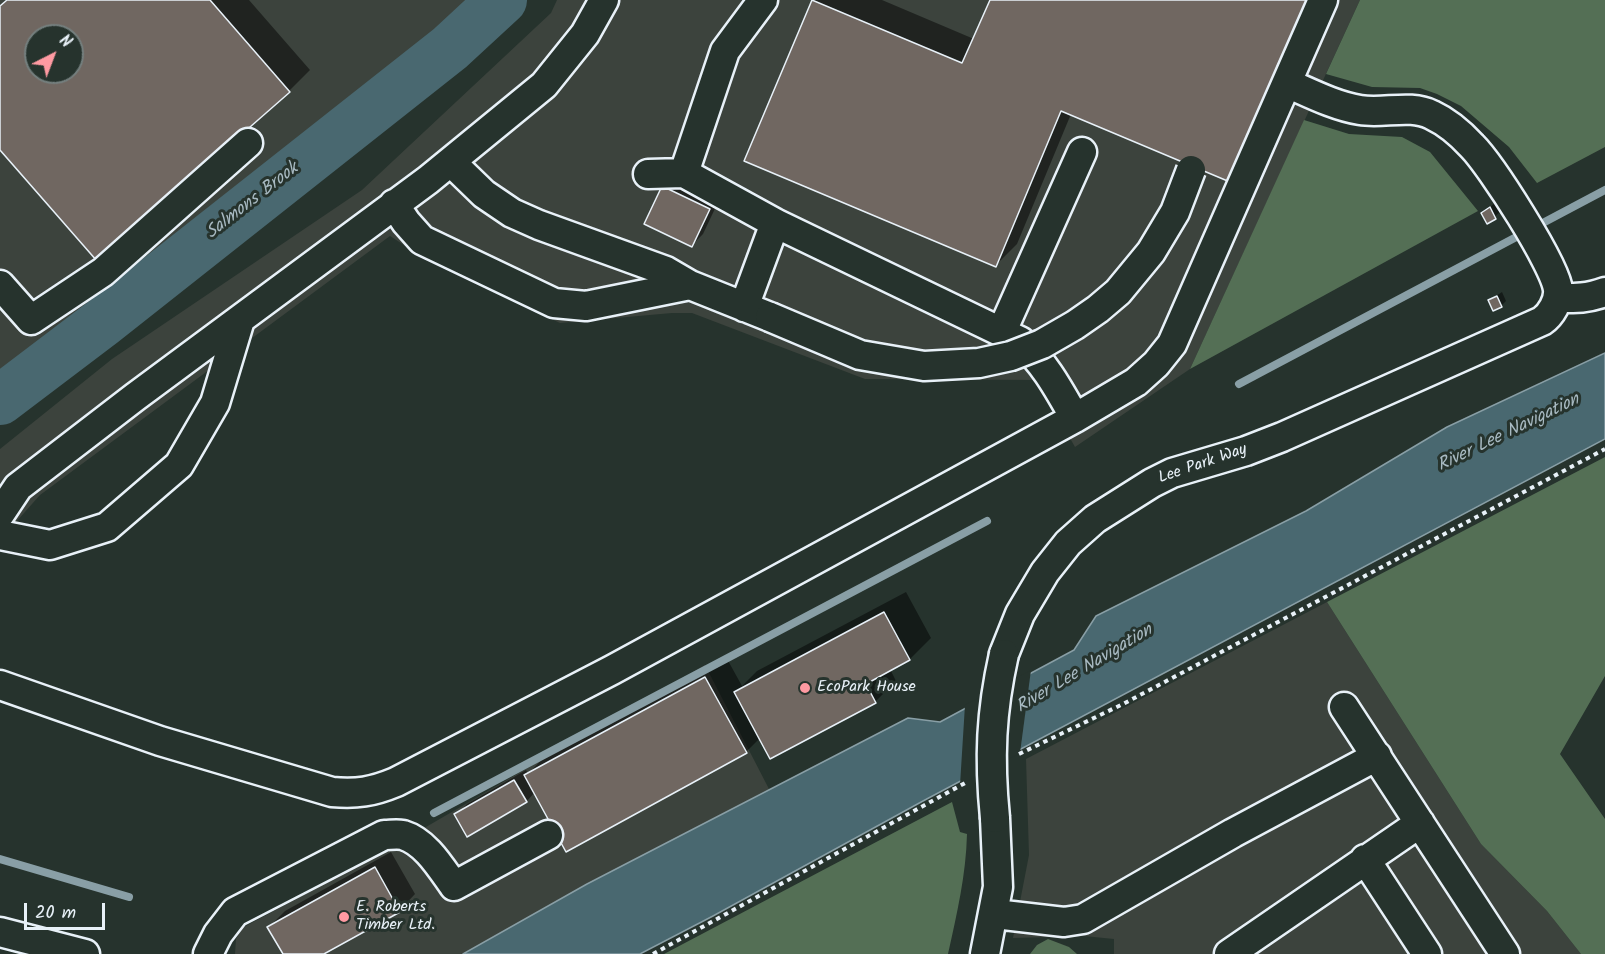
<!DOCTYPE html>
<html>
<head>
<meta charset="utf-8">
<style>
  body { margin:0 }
  #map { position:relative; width:1605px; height:954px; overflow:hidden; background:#26332d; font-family:Kalam,sans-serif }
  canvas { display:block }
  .north { position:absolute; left:24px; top:24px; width:60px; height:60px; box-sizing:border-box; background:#26332d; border:2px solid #747f7e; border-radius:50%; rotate:42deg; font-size:16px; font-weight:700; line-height:24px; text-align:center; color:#e8f1f8 }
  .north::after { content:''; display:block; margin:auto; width:21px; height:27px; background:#ff9aa2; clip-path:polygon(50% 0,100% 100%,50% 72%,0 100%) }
  .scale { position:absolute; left:24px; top:903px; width:81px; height:27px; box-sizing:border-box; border:3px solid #e8f1f8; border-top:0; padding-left:8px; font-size:18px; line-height:21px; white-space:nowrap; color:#e8f1f8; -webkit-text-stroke:4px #26332d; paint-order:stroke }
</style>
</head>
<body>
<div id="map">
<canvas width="1605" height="954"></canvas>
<div class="north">N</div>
<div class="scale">20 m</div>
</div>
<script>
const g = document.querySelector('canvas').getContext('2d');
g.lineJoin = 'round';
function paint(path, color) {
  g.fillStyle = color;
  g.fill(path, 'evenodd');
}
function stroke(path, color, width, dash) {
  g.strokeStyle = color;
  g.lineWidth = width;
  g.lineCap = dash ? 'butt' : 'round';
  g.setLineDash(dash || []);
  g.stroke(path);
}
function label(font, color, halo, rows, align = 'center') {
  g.font = font + ' Kalam,sans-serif';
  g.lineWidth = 6;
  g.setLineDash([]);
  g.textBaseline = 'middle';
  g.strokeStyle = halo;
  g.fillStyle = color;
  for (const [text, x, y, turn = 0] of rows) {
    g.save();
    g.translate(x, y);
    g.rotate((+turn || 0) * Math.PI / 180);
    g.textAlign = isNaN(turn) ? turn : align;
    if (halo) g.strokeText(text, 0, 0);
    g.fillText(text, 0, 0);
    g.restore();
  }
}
paint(new Path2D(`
  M0,0H494L491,5L0,389ZM36,36H72V72H36Z
  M557,0H1360L1190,369L1075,447L1037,380L865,379L692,313H672L560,323L424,258L390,236L40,495L0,540V449L112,359L362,190L551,13Z
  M1327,602L1481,844L1547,911L1581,954H1114V939L1084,936L1013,938L1029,855L1026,759Z
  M705,665L769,789L463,954H235L236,939L242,928L376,856Z`), '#3c433d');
paint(new Path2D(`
  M1360,0H1605V147L1537,183L1509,147L1461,106L1437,94L1420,88L1372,87L1326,74Z
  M1304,120L1349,134L1402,137L1430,152L1478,211L1190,369Z
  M1605,457V676L1560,754L1605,819V954H1581L1547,911L1481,844L1327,602Z
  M952,802L960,832L967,834C966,875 957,913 948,954H664Z
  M1048,939L1069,947L1077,954H1030L1037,945Z`), '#546f55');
const water = new Path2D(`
  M1605,353V439L923,801L713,916L640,954H463L587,884L908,718L940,722L1074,650L1096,616L1306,511L1447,427Z`);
paint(water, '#496870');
stroke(water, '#899fa6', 1.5);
paint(new Path2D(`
  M1031,670L1020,753L960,785L965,705Z`), '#26332d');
paint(new Path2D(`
  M6,0H249L310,70L289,91L97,259L0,148V5ZM36,36H72V72H36Z
  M814,0H882L974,39L991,0L1071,114L1017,244L996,265Z
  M674,176L720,198L703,234L692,245L663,187Z
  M1495,203L1500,212L1488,222L1483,213Z
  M1502,292L1506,301L1501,306L1490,300Z
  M906,592L931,638L910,659L890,669L896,681L875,702L760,738L746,752L535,792L527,801L467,835L456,815L467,804L526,770L528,774L547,754L726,657L742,686L757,671Z
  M391,852L415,894L399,911L321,954H285L269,927L285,911Z`), '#0007');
stroke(new Path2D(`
  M1239,384L1605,190
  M434,813L987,521
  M0,859L129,897`), '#899fa6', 8);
stroke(new Path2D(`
  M0,400L103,322L450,48L502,0`), '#496870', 50);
const building = new Path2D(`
  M7,0H210L290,92L97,261L0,150V6ZM36,36H72V72H36Z
  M812,0L962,63L990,0H1310L1230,182L1061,111L996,267L744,161Z
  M662,186L710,209L692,247L644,224Z
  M1490,207L1496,219L1487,224L1481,213Z
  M1497,296L1502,307L1493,311L1488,300Z
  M884,612L910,660L866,684L876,703L770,759L734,692Z
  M705,677L747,753L566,852L524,775Z
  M514,780L527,802L467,837L454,814Z
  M375,867L400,912L324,954H283L267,927Z`);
paint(building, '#706761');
stroke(building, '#e8f1f8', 1.5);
const minor = new Path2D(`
  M451,162L484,194L512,213L539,225L666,271L690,285
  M684,173L725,51L763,0
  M648,174L684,173L775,223L1020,341C1045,363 1059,390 1075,418
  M394,204L406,222L422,240L554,303L586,306L690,285L770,317
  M0,285L31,320L103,272L248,143
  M1558,297C1576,299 1588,298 1605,292
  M744,307L775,223
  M1002,331L1082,152
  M0,514L18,487L135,397L428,180L544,85L585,34L604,0
  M0,535L50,545L107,527L179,465L215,403L240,320
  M1004,654L1020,614L1045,572L1068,543L1095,519L1152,483L1172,473L1246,451L1282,437L1542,321C1551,315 1559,301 1558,290C1556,266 1491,165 1472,146C1461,134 1447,122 1432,115C1410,104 1384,114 1360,110C1335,106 1310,93 1287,83
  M0,685L160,741L332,792C357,794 372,792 396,782L612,670L1075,418L1136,382L1156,364L1172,344L1323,0
  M1344,707L1505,954
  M1365,859L1427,954
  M995,914L1064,922L1083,919L1233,833L1377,756
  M0,932L85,954
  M208,954L218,934L235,912L384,835C390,835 397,834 403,835C426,842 441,868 454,886L548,835
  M985,954L998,887L995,818
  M1229,954L1420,823`);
stroke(minor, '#e8f1f8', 33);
stroke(new Path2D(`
  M1019,754L1123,704L1605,449
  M653,954L965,783`), '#e8f1f8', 4, [4.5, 4.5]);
stroke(minor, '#26332d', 28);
const minorBridge = new Path2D(`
  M770,317L860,355L924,366L979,363L1011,356L1042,344L1075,325L1098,309L1118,292L1151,252L1175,212L1191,170
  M995,818C989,758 991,712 1004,654`);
stroke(minorBridge, '#e8f1f8', 33, []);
stroke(minorBridge, '#26332d', 28);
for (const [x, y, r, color] of [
  [805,688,6,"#ff9aa2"],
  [344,917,6,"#ff9aa2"]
]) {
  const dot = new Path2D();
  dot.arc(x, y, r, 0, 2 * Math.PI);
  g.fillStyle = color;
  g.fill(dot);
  stroke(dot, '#26332d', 2);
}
label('16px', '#e8f1f8', '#26332d', [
  ["Lee Park Way",1203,465,-19]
]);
label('16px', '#e8f1f8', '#26332d', [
  ["EcoPark House",817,688],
  ["E. Roberts",356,908],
  ["Timber Ltd.",356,926]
], 'left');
label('italic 18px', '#a8bac2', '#26332d', [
  ["Salmons Brook",253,202,-38],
  ["River Lee Navigation",1509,434,-26],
  ["River Lee Navigation",1085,670,-31]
]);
</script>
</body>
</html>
